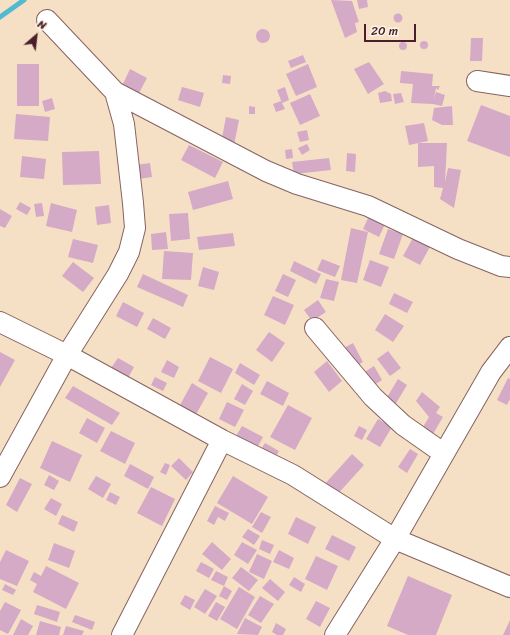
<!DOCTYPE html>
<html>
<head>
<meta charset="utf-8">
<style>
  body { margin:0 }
  #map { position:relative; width:510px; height:635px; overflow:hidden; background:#f6e0c5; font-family:Sriracha,sans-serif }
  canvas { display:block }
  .north { position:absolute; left:16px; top:16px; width:40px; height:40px; -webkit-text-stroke:3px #fcf5e5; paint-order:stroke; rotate:28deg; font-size:11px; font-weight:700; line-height:16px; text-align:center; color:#4a1f2b }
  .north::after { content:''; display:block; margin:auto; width:14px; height:18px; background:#4a1f2b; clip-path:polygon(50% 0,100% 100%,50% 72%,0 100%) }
  .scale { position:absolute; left:364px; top:24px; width:52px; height:18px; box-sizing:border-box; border:2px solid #4a1f2b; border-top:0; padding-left:5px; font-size:12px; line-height:14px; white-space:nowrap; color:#4a1f2b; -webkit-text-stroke:3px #fcf5e5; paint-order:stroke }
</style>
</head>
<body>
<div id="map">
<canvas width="510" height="635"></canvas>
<div class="north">N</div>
<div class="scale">20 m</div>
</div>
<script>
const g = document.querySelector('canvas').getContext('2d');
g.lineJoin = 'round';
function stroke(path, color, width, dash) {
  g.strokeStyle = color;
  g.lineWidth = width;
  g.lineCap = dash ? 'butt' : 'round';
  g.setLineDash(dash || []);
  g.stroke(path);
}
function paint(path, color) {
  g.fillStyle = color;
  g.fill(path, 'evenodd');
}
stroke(new Path2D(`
  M0,17L24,0`), '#52bad0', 5);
paint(new Path2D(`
  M331,0L352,1L359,22L355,23L357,32L345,38Z
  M357,0H367L368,7L359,9Z
  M393.5 18a4.5 4.5 0 1 1 9 0a4.5 4.5 0 1 1-9 0Z
  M256 36a7 7 0 1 1 14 0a7 7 0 1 1-14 0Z
  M471,38H483L482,61H470Z
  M420 45a4 4 0 1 1 8 0a4 4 0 1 1-8 0Z
  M399 46a4 4 0 1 1 8 0a4 4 0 1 1-8 0Z
  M303,55L306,62L291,68L288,61Z
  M369,62L384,84L368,94L354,69Z
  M17,64H39V106H17Z
  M308,64L317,87L296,96L286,74Z
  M130,69L147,78L137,97L121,88Z
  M401,71L433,74L432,86H440L438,90L436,88L434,99L436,92L445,95L442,106L433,104L411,103L413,84L400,83Z
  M223,75L231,76L230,84L222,83Z
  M182,87L204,93L200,107L178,100Z
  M285,87L289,100L282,103L277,90Z
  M385,91L391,94L392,101L380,103L378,93Z
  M401,93L404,102L395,104L393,94Z
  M310,94L320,116L300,125L290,103Z
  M52,98L55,109L45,112L42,101Z
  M281,101L285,109L276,112L273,104Z
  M481,105L510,116V157L467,141Z
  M249,106L255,107V114H249Z
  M452,106L453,125H442L432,120L434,108Z
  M16,114L50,117L48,141L14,139Z
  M226,117L239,120L234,145L221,143Z
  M424,123L428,141L409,145L405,126Z
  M307,130L309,140L300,142L297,132Z
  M418,143H447L445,182L448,168L461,170L454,208L440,199L443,188L434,187V166L418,167Z
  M307,144L310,150L302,155L298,148Z
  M189,145L223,162L215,178L181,160Z
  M292,149L293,158L286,159L285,150Z
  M99,151L101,184L63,185L62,152Z
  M347,153L356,154L355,172L346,171Z
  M22,156L46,159L44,179L20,177Z
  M329,158L331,170L294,174L292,162Z
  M150,163L152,177L138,179L136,165Z
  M228,181L233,199L193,210L188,192Z
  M20,202L31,208L27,215L16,209Z
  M42,203L44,216L36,217L34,204Z
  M51,203L77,210L72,232L46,226Z
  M109,205L111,223L97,225L95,207Z
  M0,209L12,216L5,228L0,226Z
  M188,213L190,239L171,241L169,214Z
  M369,216L385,224L379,237L363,229Z
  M351,228L368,232L357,283L341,280Z
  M388,229L403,234L394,259L379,254Z
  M166,232L168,249L152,250L151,234Z
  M233,233L235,246L199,250L197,237Z
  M414,236L431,245L420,265L403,256Z
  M73,239L98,245L93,263L68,257Z
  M164,251L193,253L191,280L162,279Z
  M322,259L340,266L335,277L317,270Z
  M370,260L389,267L381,287L363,280Z
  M294,261L321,274L316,284L290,271Z
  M73,262L94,278L83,292L62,276Z
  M203,267L219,272L214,290L198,286Z
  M143,274L188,295L183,307L137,287Z
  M283,274L296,280L288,297L275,291Z
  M326,279L339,282L334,301L320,298Z
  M394,293L413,302L407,313L389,304Z
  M273,296L294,305L285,325L264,315Z
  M318,300L326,312L312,321L304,310Z
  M123,302L144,313L137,327L116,316Z
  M385,314L404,326L393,342L375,330Z
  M153,318L171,328L165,339L147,329Z
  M269,332L285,343L272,362L256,350Z
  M353,343L363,362L354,367L344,348Z
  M388,351L401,368L390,376L377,359Z
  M0,352L15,360L0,387Z
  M210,357L233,369L221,393L198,381Z
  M118,358L134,367L128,378L111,368Z
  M167,360L179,367L174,378L161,372Z
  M327,361L342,381L329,392L314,372Z
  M240,363L260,375L254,385L235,373Z
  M374,366L382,380L368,389L360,375Z
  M155,377L167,383L163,391L151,385Z
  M508,378L510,379V399L507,405L497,400Z
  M398,379L407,385L395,405L386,399Z
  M267,381L289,393L283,406L260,394Z
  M192,383L208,393L195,416L179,407Z
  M242,384L253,391L245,405L234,399Z
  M73,386L120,413L112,425L65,398Z
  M422,392L440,407L436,413L443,417L433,434L423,427L429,417L416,401Z
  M227,402L244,410L235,427L219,419Z
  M288,405L312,418L295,450L270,437Z
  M87,418L105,428L97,443L79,433Z
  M378,419L392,427L380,447L366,439Z
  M242,426L263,437L257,448L236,436Z
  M359,426L367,430L362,440L354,436Z
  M111,431L135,443L125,464L100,451Z
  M52,441L82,455L70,482L40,468Z
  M265,443L279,451L274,460L259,452Z
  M410,449L418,454L407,473L398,467Z
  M352,454L364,465L335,497L323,486Z
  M179,458L193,472L186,480L171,466Z
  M165,463L170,465L166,475L160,472Z
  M130,464L154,477L148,489L124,476Z
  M49,475L59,481L54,490L44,485Z
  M96,476L111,484L103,498L88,489Z
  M233,476L268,497L252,524L217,503Z
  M20,478L32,484L17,512L6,505Z
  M151,487L175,499L162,526L137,513Z
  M110,492L120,497L116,505L106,500Z
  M51,498L62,504L56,516L44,509Z
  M215,506L229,513L225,521L218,517L214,525L207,521Z
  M261,512L271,517L262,533L252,527Z
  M62,515L78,522L74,532L58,524Z
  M296,517L316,527L308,544L288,534Z
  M248,529L260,536L254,545L242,537Z
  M332,535L356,547L349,561L325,549Z
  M262,540L274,545L270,554L259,549Z
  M212,542L231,559L222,570L202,554Z
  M242,542L257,550L248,564L234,555Z
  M54,543L75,551L69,568L48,560Z
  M6,550L29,561L17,586L0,579V562Z
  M279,550L294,558L289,569L273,562Z
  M257,554L272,561L264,579L249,572Z
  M316,556L338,566L327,590L305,579Z
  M201,562L214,569L209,578L196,571Z
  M46,566L79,583L66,609L33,592L37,584L30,580L34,572L41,576Z
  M241,567L258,580L249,591L232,578Z
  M216,571L228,577L224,586L211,580Z
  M408,576L452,595L436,635H408L387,626Z
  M294,577L305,584L301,592L289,585Z
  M270,579L285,592L278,601L262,588Z
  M5,584L16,590L13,595L2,590Z
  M224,586L232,591L227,600L219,596Z
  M239,587L255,597L237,629L220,619Z
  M205,589L217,596L205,614L194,607Z
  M185,595L195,600L190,610L180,604Z
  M260,596L274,604L261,623L248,615Z
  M316,601L330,608L320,627L306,619Z
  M5,602L21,610L8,634L0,630V611Z
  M216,602L225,607L217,621L208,616Z
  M37,605L60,612L57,622L34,614Z
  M75,615L95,622L92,630L72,622Z
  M245,618L262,627L258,635L237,634Z
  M21,619L33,626L28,635H13Z
  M510,620V635H503Z
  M40,621L61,627L59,635H36Z
  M276,623L286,629L283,635H277L272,632Z
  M66,626L84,631L82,635H63Z`), '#d4aac6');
const minor = new Path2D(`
  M47,20L115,92L266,171L297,184L368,206L458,249L501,266L510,267
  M477,81L510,86
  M0,322L67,355L222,440L293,475L395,539L510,587
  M315,328L373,397L403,425L443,453
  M0,477L67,355L118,274L129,252L135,228L133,203L124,124L115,92
  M122,635L222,440
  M335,635L395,539L491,372L510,347`);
stroke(minor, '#866361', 22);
stroke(minor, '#fff', 20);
</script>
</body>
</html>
